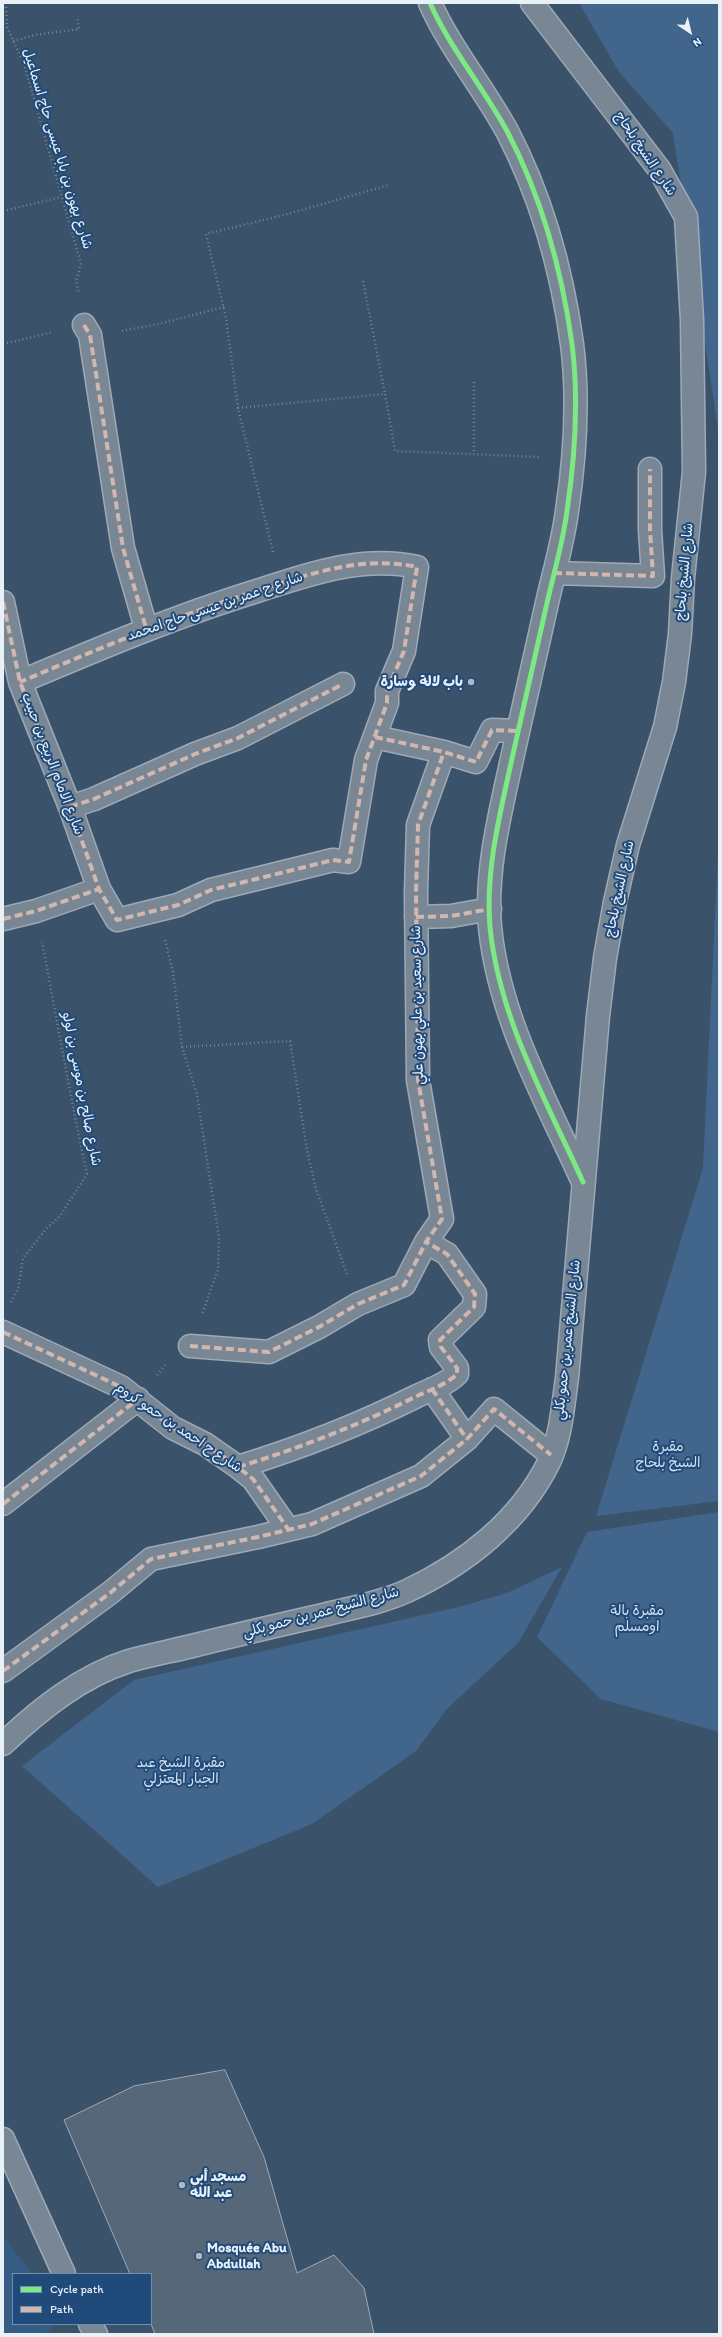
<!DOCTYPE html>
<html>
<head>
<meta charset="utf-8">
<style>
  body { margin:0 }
  #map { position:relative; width:722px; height:2337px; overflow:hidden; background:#3b526b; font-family:Itim,sans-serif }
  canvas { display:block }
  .frame { position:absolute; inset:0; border:4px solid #e8f1f8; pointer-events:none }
  .legend { position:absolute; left:12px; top:2273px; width:140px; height:52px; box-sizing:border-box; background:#1f4a7a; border:1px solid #6f8dac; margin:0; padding:5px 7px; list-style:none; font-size:12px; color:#e8f1f8 }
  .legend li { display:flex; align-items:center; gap:8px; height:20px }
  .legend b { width:20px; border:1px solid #6f8dac }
  .north { position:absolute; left:670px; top:12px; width:40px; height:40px; -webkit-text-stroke:3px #1f4a7a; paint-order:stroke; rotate:145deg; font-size:11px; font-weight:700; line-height:16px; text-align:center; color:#e8f1f8 }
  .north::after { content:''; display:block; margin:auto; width:14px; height:18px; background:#e8f1f8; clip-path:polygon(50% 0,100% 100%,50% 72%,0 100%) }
</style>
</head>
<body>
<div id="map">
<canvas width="722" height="2337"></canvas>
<div class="frame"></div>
<ul class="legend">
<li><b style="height:5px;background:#7ce984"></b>Cycle path</li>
<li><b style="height:5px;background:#d1b7ad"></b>Path</li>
</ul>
<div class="north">N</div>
</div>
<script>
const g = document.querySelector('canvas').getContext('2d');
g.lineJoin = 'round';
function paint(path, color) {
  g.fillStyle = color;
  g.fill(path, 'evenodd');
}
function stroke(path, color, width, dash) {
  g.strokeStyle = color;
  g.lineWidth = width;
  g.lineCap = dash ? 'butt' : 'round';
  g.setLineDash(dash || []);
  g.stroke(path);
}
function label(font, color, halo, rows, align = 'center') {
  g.font = font + ' Itim,"Playpen Sans Arabic",sans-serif';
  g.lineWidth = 4;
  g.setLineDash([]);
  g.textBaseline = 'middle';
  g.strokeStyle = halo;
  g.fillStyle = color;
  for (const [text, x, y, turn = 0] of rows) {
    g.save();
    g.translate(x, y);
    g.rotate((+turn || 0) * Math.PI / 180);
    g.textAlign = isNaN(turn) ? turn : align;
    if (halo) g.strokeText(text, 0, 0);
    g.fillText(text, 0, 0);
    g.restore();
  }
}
paint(new Path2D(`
  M3,2236L32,2274H13V2324H56L46,2334H3Z`), '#365c84');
paint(new Path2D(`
  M579,3H719V435L673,133L619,72Z
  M719,831V1501L596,1516L703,1168Z
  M719,1512V1732L601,1699L537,1637L587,1532Z
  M562,1567L518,1643L447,1709L416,1751L312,1824L158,1887L22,1766L134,1680L459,1607L507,1593Z`), '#42658c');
const building = new Path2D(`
  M225,2070L264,2157L297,2273L334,2255L364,2288L374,2334H155L151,2324V2274H130L64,2120L134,2086Z`);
paint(building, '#57677a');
stroke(building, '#9da9b6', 1);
const street = new Path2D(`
  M430,3C450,48 483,87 507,131C541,196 562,271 572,344C579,399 575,457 567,511C563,542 554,572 547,603C536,653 524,704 513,754C501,810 485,869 490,927C499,1018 546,1100 583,1182
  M84,325L90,335L123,548L146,628
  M554,573L653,576L650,530V469
  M3,602L20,682L70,807L99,889L117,920L178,905L211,890L256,879L333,860L349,862L366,760L387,703V691L404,651L417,567C362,555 309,574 257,591C176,616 98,649 20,682
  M375,737L444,752L476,762L492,730L518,731
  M70,807L94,799L195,754L238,738L343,684
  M416,917L451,916L490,909
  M3,919L36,911L99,889
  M3,1332L121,1387L173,1428L205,1444L238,1467L253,1479L288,1529
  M190,1346L269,1352L319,1327L358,1304L404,1285L426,1242L442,1219L418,1080L416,892L418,825L444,752
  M432,1389L467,1439
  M238,1467C300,1448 359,1425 417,1396C430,1390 447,1384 457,1374V1368L441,1347L440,1340L474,1307L475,1294L447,1254L426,1242
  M3,1504L138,1399
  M3,1671L110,1593L151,1559L258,1537L312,1524L421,1476L467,1439L494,1409L551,1455`);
const secondary = new Path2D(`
  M3,1744C39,1710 81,1676 129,1661C150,1655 172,1651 192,1646C236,1635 279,1625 323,1615C350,1608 381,1603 407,1591C465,1564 520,1521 549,1462C561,1437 563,1405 567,1378L598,1016L605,958L615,902L628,845L665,727L674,682L680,634L683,578L694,472L692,320L686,217L659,169L532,3
  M3,2139L64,2274
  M90,2324L96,2334`);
stroke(street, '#9da9b6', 25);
stroke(secondary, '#9da9b6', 25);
stroke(new Path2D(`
  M6,3L7,27L24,64L81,264L76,281L79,294
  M13,41L35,35L79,29L77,17
  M3,211L61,197
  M363,281L385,394
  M122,331L159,324L224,307
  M3,344L53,332
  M474,382V453
  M238,408L385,394L395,451L541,457
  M273,552L238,408L226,318L206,234L284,215L389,185
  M165,940L173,972L182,1047L197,1095L219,1238L218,1270L202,1314
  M182,1047L290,1041L307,1150L316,1189L347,1274
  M11,1302L18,1289L23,1258L46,1229L60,1216L87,1174C70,1097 57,1019 42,942
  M157,1375L165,1365`), '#788491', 2.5, [1, 3]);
stroke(street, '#798694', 22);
stroke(secondary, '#798694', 22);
stroke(new Path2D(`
  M84,325L90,335L123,548L146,628
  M554,573L653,576L650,530V469
  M3,602L20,682L70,807L99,889L117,920L178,905L211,890L256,879L333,860L349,862L366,760L387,703V691L404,651L417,567C362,555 309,574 257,591C176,616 98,649 20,682
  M375,737L444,752L476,762L492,730L518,731
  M70,807L94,799L195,754L238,738L343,684
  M416,917L451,916L490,909
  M3,919L36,911L99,889
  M3,1332L121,1387L173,1428L205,1444L238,1467L253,1479L288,1529
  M190,1346L269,1352L319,1327L358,1304L404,1285L426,1242L442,1219L418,1080L416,892L418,825L444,752
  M432,1389L467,1439
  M238,1467C300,1448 359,1425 417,1396C430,1390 447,1384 457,1374V1368L441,1347L440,1340L474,1307L475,1294L447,1254L426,1242
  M3,1504L138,1399
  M3,1671L110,1593L151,1559L258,1537L312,1524L421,1476L467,1439L494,1409L551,1455`), '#d1b7ad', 4, [8, 4]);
stroke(new Path2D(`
  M430,3C450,48 483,87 507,131C541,196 562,271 572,344C579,399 575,457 567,511C563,542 554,572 547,603C536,653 524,704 513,754C501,810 485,869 490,927C499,1018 546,1100 583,1182`), '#7ce984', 5);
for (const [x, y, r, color] of [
  [471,682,4,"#abb9c7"],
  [182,2185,4,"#abb9c7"],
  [199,2256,4,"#abb9c7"]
]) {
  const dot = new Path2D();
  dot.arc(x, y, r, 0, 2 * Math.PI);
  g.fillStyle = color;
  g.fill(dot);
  stroke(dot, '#1f4a7a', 1.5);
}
label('14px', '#e8f1f8', '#1f4a7a', [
  ["شارع بهون بن بابا عيسى حاج اسماعيل",57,149,73],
  ["شارع الشيخ بلحاج",645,154,56],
  ["شارع الشيخ بلحاج",685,572,-85],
  ["شارع ح عمر بن عيسى حاج امحمد",215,607,-19],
  ["شارع الامام الربيع بن حبيب",52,764,69],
  ["شارع الشيخ بلحاج",620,889,-78],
  ["شارع سعيد بن علي بهون علي",418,1005,-91],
  ["شارع صالح بن موسى بن لولو",81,1089,79],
  ["شارع الشيخ عمر بن حمو بكلي",568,1340,-84],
  ["شارع ح احمد بن حمو كروم",178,1428,34],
  ["شارع الشيخ عمر بن حمو بكلي",321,1613,-15]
]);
label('bold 14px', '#e8f1f8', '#1f4a7a', [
  ["باب لالة وسارة",463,682,"right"],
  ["مسجد أبي",190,2177],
  ["عبد الله",190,2193],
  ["Mosquée Abu",207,2248],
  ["Abdullah",207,2264]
], 'left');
label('14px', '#d8e3ee', '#1f4a7a', [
  ["مقبرة",668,1447],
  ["الشيخ بلحاج",668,1463],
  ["مقبرة بالة",637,1611],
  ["اومسلم",637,1627],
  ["مقبرة الشيخ عبد",181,1763],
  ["الجبار المعتزلي",181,1779]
]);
</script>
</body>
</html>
